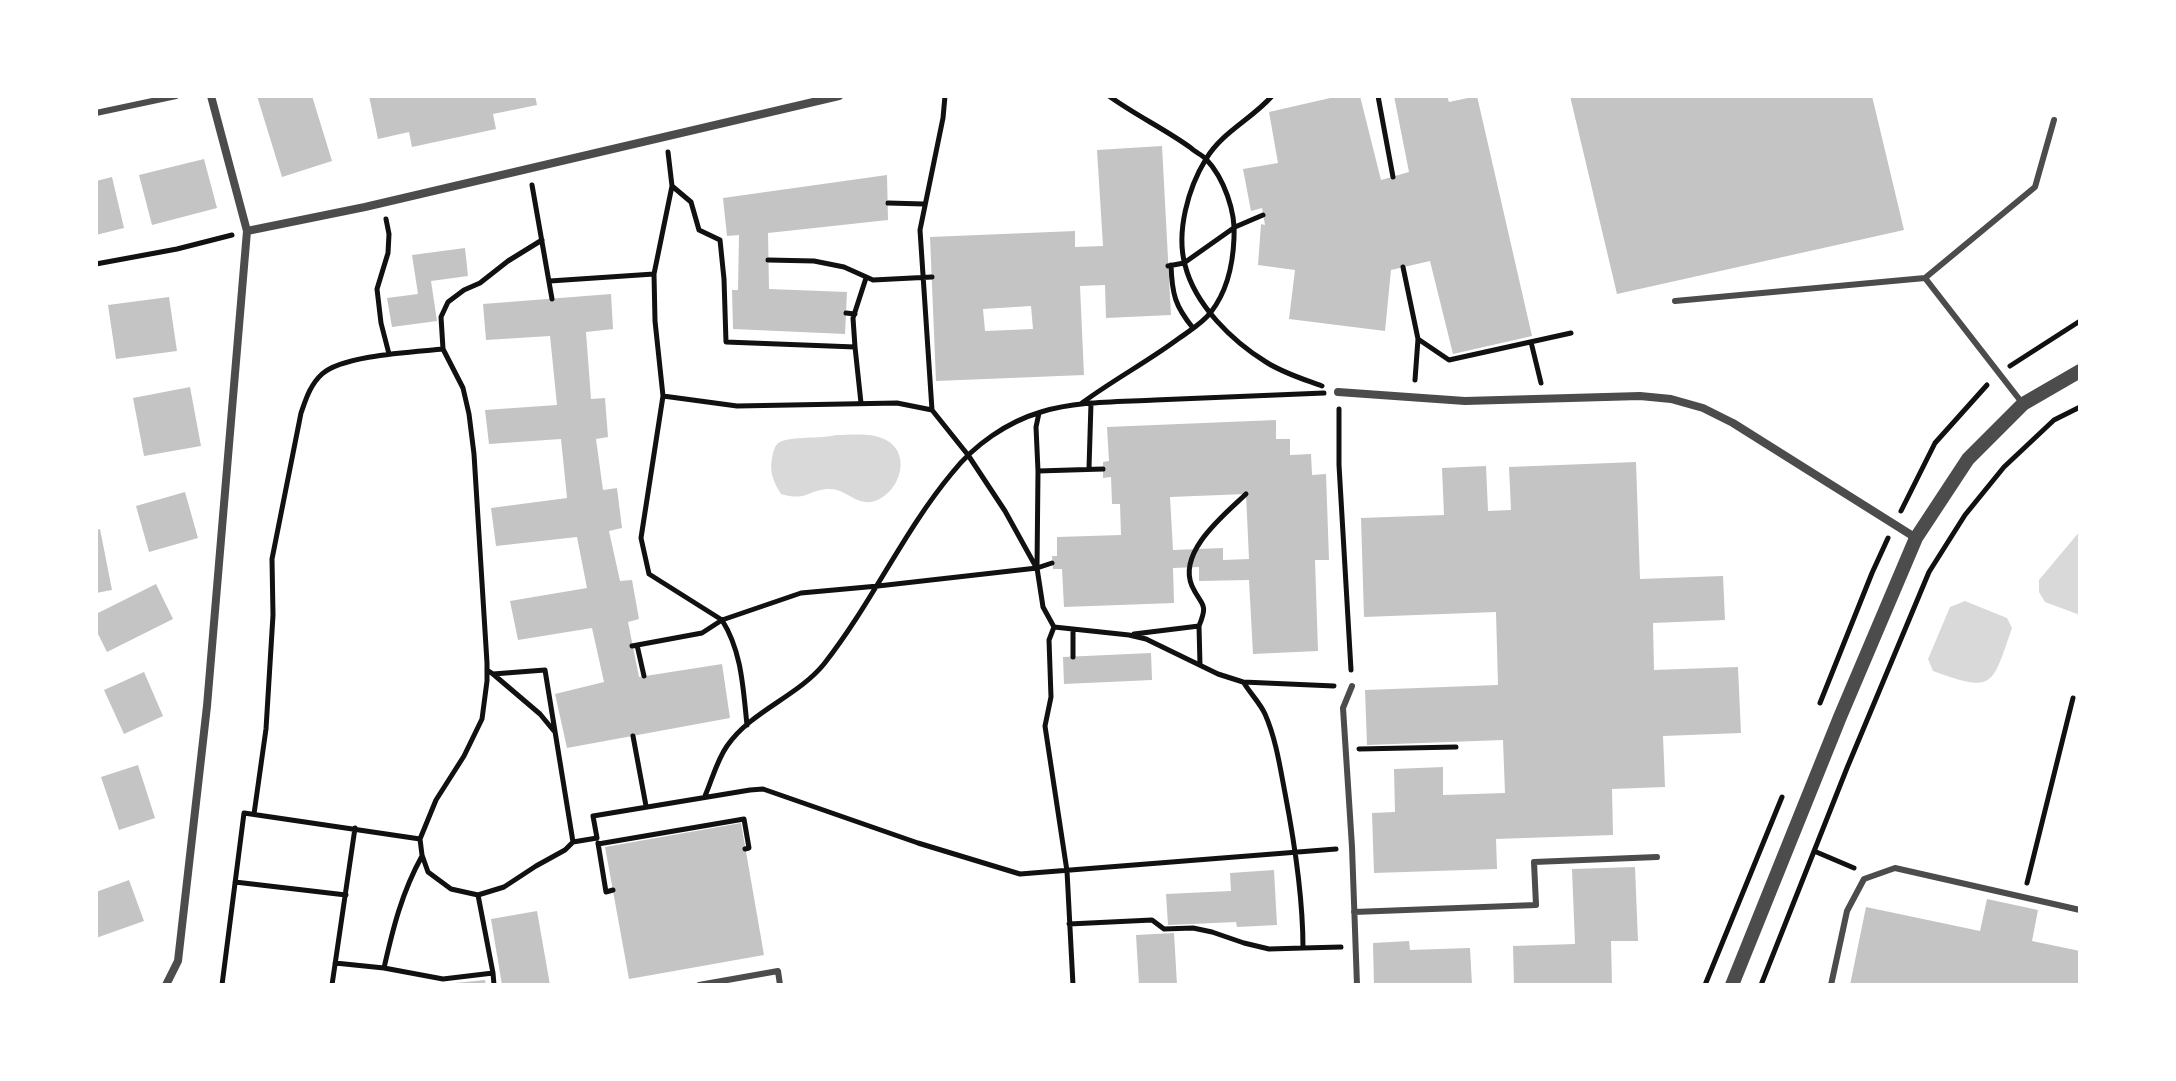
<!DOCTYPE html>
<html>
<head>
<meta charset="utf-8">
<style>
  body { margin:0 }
  #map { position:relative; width:2176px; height:1081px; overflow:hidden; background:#fff; font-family:Montserrat,sans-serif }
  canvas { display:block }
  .frame { position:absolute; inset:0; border:98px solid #fff; pointer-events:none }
</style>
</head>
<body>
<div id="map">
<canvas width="2176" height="1081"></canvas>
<div class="frame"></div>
</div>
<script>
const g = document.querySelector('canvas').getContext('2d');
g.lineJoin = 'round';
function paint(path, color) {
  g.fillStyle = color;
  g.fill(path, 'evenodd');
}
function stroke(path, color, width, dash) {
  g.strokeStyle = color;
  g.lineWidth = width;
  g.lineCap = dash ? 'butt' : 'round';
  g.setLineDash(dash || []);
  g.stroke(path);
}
paint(new Path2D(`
  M836,435C852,435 871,432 886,440C914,455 898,497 871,502C855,504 845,489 830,489C808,489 808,502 781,494C774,483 769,472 772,459C773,453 774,445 780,442C791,436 821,439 836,435Z
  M2080,531V615L2045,602L2039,592V580Z
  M1965,601L2007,618L2012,628C1992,685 1995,694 1933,671L1928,659L1950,607Z`), '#d9d9d9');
paint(new Path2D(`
  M257,96H312L332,161L282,177Z
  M369,96H535L537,105L493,114L496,129L412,147L409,132L378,139Z
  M1339,96H1360L1381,180L1409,172L1394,96H1447L1449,102L1477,96L1532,336L1453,354L1430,261L1391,270L1385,331L1289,319L1295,270L1258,265L1261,224L1265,225L1262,208L1251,211L1243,169L1278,163L1269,112Z
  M1570,96H1872L1904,230L1617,294Z
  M1162,146L1171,315L1106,318L1105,285L1080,286L1084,375L936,381L930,237L1075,231V247L1103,246L1097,150ZM1031,306L1033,329L985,331L983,309Z
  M204,159L217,208L152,225L139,175Z
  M887,175L888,220L768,233L769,289L847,292L845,334L733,329L732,290H738L739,235L727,236L723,198Z
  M112,177L124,228L96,235V181Z
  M465,248L468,276L431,281L437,321L392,327L387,298L418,294L412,255Z
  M611,294L613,329L586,332L591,399L605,398L608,437L596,439L603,490L617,488L622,528L609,531L620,581L632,580L639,619L628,622L639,677L722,664L730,718L567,748L555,694L604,682L592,628L518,640L510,601L587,588L577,537L496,546L491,508L567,498L561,439L489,444L485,410L557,405L550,336L486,340L483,304Z
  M169,297L177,351L116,359L108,305Z
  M190,387L201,446L144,456L133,398Z
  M1276,420V439H1290V455L1311,454L1312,475L1326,474L1329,560H1315L1318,651L1253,654L1249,580L1199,581V567L1173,568L1174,603L1064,607L1062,569H1053L1052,556H1057V537L1121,535L1120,504H1112L1111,477L1103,478V462L1109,461L1107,427ZM1246,494L1249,559L1223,560V548L1173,550L1170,497Z
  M1636,462L1640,579L1723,576L1725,620L1653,623L1654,670L1738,667L1741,733L1663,736L1665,787L1612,789L1613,835L1496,839L1497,869L1374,873L1372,813L1395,812L1394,769L1443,767V795L1505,793L1503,740L1367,745L1365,690L1498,685L1496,612L1364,617L1361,518L1444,515L1442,468L1486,466L1488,511L1511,510L1509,467Z
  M185,492L198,538L149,552L136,506Z
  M100,529L112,590L96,593V530Z
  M156,584L173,619L107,652L96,630V614Z
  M1151,653L1152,680L1064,684L1063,657Z
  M144,672L163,716L124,734L104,690Z
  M138,765L155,818L119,830L101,777Z
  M741,823L764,955L629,979L605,847Z
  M1635,867L1638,941H1611L1612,985H1514L1513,946L1575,944L1572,869Z
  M1274,870L1277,925L1237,927L1236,922L1168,925L1166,894L1231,891L1230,873Z
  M129,880L144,921L96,938V892Z
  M1987,899L2038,910L2032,941L2080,951V985H1850L1866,907L1980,931Z
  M537,911L550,985H502L491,919Z
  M1174,933L1177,985H1139L1136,935Z
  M1409,941L1410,950L1470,948L1472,985H1374L1373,943Z
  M485,980L486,985H455V983Z`), '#c4c4c4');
stroke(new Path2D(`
  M945,96L943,118L920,230L932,410L968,455L1005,511L1036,567
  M1272,96C1252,119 1222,132 1206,159C1188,188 1176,232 1185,265C1195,305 1232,341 1266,362C1283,373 1303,379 1322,386
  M1378,96L1393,177
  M668,152L672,186L654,274L655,321L663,396L641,538L649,574L722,620L801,593L878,586L1037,568L1052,563
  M532,185L552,299
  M672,186L691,202L699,230L720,240L724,279L726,342L855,347L861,403
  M888,203L924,204
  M386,219L389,234L388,253L377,289L381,323L389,354
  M768,260L814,261L844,267L873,280L932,277
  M96,264L177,249L232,235
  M1171,265C1172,294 1175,306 1193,328
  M1168,266L1184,263L1235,227L1263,215
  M1403,267L1418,339L1415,380
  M550,281L654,274
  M846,313L855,314
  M1418,339L1449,360L1571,333
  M1531,342L1541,383
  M855,347L853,318L866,278
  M443,349L463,388L469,414L474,454L487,663V681L482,719L464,756L436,800L420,839L422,855L428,872L451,889L478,895L504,887L536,866L565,850L573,842L597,838L593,816L750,790L763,789L918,843L1020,874L1336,849
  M2010,366L2080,321
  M663,396L737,406L897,403L932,410
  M1082,403C1113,380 1147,362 1178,339C1189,331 1203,323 1211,312C1228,290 1233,264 1234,238C1236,212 1224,178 1206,159C1202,155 1195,152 1191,148C1165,129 1135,115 1109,96
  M1339,409V465L1351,670
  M1039,413L1036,427L1038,471L1037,568L1043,607L1054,627L1049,640L1051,697L1045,726L1067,871L1073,985
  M1089,468L1091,403
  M1038,471L1103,469
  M1901,511L1935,443L1987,385
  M1199,626C1209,602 1201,606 1192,586C1177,552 1225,514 1246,494
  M1054,627L1129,635L1146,639L1218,674L1243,682L1334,686
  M1073,629V657
  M1134,634L1199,626L1200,665
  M637,645L644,676
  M632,646L702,633L722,620C742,652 743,688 747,725
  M487,670L493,674L545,670L573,842
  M493,674L540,714L554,731
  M1244,683C1250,693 1260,703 1265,714C1276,739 1280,767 1285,793C1295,845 1303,896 1303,948L1341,947
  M1820,703L1872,573L1888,538
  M633,736L646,806
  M1359,749L1456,747
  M705,796C712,780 717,760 727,746C751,711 797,697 824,664C872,603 903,532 952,473C974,445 1007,422 1041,412C1077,401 1117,402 1155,400C1211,398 1268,395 1324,393
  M254,814L266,729L273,615L272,559L301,413C306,399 310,385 322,374C343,355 414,352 443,349L441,317L448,302L464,290L480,283L508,261L542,240
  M598,843L606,892L613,890
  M598,844L744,819L749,848L745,849
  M1814,851L1854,868
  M235,882L346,895
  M2027,883L2073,698
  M1069,924L1152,920L1164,929L1193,928L1212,932L1244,943L1269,949L1303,948
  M335,963L384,968L443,979L493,973L478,895
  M384,968C393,928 402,892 422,856
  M493,973L494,985
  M222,985L244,813L420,839
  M332,985L355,828
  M1705,985L1782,797
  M1761,985L1847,768L1929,572L1965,515L2004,467L2054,420L2080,407`), '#111', 5);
stroke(new Path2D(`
  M96,113L176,96
  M1925,278L2023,404
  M1675,301L1925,278L2035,187L2054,120
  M1352,686L1343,708L1352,847L1357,985
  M1354,912L1536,905L1534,862L1657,857
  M699,985L778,971L780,985
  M1831,985L1847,911L1864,879L1895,868L2080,910`), '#4c4c4c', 6);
stroke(new Path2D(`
  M247,231L365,207L839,96
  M1338,392L1465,401L1640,396L1671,399L1703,408L1733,423L1916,538
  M166,985L178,961L207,706L247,231L211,96`), '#4c4c4c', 8);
stroke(new Path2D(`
  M1732,985L1840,717L1916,538L1968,459L2023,404L2080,371`), '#4c4c4c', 14);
</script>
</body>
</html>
